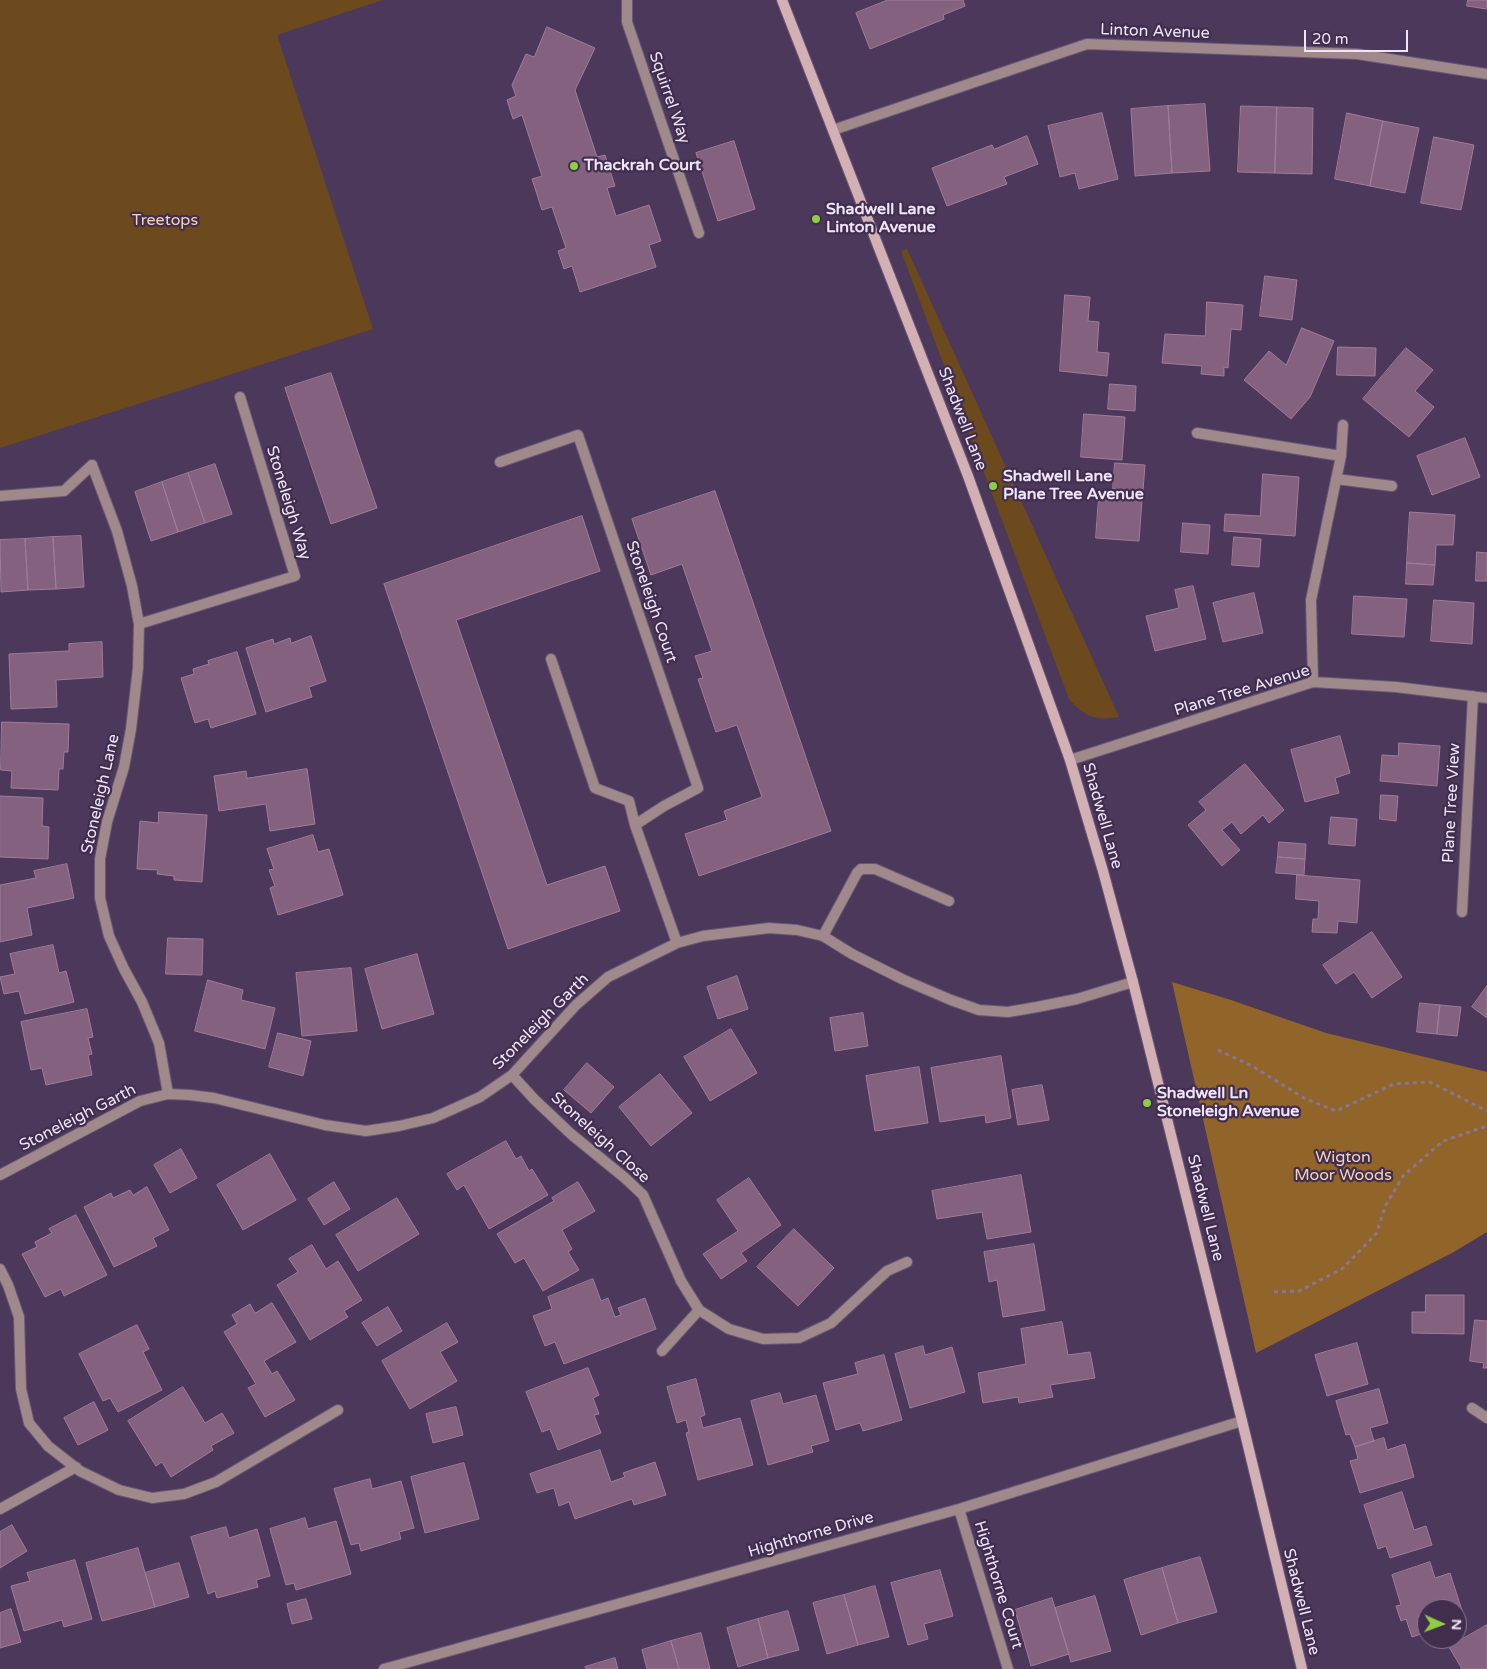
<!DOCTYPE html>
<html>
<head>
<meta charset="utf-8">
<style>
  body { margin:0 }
  #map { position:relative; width:1487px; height:1669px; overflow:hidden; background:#4c385a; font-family:"Varela Round",sans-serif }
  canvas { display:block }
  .north { position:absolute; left:1417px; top:1599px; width:50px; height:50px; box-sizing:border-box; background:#412e4f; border:1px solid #877793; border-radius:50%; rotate:92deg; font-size:14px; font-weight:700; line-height:20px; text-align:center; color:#f0e4f9 }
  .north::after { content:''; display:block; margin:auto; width:18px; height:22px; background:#8ece43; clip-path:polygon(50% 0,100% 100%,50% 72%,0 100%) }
  .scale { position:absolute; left:1304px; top:30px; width:104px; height:22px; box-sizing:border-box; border:2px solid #f0e4f9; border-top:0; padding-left:6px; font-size:15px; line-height:18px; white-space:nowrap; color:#f0e4f9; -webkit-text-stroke:4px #412e4f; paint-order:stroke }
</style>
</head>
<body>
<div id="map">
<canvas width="1487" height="1669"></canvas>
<div class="north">N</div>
<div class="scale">20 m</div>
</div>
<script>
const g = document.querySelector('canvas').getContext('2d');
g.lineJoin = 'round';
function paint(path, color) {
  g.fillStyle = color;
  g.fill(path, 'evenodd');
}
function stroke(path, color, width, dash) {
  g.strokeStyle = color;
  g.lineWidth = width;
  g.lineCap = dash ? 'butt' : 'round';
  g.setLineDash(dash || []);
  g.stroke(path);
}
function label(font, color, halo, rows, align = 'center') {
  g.font = font + ' "Varela Round",sans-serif';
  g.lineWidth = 4.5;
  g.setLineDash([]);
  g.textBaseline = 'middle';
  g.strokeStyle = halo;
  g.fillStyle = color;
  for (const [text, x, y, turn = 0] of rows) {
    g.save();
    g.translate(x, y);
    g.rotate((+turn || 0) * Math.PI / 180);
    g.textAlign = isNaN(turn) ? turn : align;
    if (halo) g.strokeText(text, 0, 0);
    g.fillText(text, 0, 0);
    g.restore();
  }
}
paint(new Path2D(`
  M0,0H383L277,35L373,329L0,448Z
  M907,249L1119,717C1095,721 1085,717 1069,699L901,251Z`), '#6c4a1d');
paint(new Path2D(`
  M1172,982L1231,1000L1326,1033L1487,1072V1232L1452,1253L1256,1353Z`), '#916429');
const building = new Path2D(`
  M888,0H963L965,6L943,15L944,19L870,49L856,13Z
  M1468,0H1487V9L1467,6Z
  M547,27L595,48L575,90L597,157L605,155L615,186L607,188L616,216L649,205L661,241L649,245L656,267L580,292L572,266L564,269L558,251L566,248L552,207L542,210L532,179L542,176L522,115L513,119L507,100L516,96L512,85L526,54L534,57Z
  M1205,104L1210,171L1172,173L1168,106Z
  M1168,106L1172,173L1135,176L1131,109Z
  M1241,106L1277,107L1275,173L1238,172Z
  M1277,107L1313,108L1312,174L1275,173Z
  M1102,113L1118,179L1079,189L1075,173L1060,177L1048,126Z
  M1347,113L1383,121L1370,186L1335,179Z
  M1383,121L1419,128L1405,193L1370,186Z
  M1027,136L1038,164L1004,177L1007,184L947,206L932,168L992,145L994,149Z
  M1434,137L1474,145L1461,210L1421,203Z
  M734,141L755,209L718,221L696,153Z
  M1265,276L1297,280L1292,320L1260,316Z
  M1065,295L1090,297L1088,321L1099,322L1097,352L1109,353L1107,376L1060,371Z
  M1207,302L1243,305L1241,330L1231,329L1228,368L1224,367V376L1201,374L1202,366L1162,363L1165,334L1205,336Z
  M1302,328L1334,341L1310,397L1291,419L1244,380L1269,351L1286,365Z
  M1338,347L1376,348L1375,376L1337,375Z
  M1406,348L1433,370L1415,391L1434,407L1409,437L1363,399Z
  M331,373L377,508L331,524L285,388Z
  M1110,384L1136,386L1135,411L1108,409Z
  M1084,414L1125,417L1122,460L1081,457Z
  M1465,438L1480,477L1432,495L1417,456Z
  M1115,463L1145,465L1143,491L1113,489Z
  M215,464L232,514L205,523L188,473Z
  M188,473L205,523L178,532L162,482Z
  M1263,474L1299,477L1295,536L1224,531L1225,514L1260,516Z
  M162,482L178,532L151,541L135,492Z
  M715,491L831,831L699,876L685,834L727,820L724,811L762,797L737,725L716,732L698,679L703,678L695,656L712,651L682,564L651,575L632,519Z
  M1099,497L1142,500L1139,541L1096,538Z
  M1410,512L1455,515L1453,545H1436L1435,565L1407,563Z
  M582,516L600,571L456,620L547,885L605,866L620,911L508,949L384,584Z
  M1183,523L1210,525L1208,554L1181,552Z
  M81,536L84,587L56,589L53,537Z
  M53,537L56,589L28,590L25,539Z
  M1234,537L1261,539L1259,567L1232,565Z
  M25,539L28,590L1,592L0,540Z
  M1477,552L1487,553V581H1476Z
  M1407,563L1435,565L1433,585L1406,584Z
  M1193,586L1206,639L1155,651L1146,616L1179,608L1175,590Z
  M1254,593L1263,633L1223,642L1213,603Z
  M1354,596L1407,599L1404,637L1352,634Z
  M1434,600L1474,603L1472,644L1431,641Z
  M311,636L326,681L309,687L312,697L266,712L246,648L273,639L274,644L290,638L291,643Z
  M102,642L103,677L56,680L57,707L11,709L9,654L69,651V644Z
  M237,652L256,714L211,728L208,719L195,723L181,678L194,674L193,669L209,664L208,661Z
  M2,722L69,724L68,752H64L63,769H59L58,790L11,788L12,771L1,770Z
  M1340,736L1350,773L1335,778L1339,793L1305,802L1291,750Z
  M1399,743L1440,746L1437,786L1380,781L1382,755L1398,756Z
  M1245,764L1284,810L1269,823L1263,815L1241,834L1232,822L1222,830L1240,850L1222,866L1188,825L1206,810L1199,802Z
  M307,769L315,824L270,831L266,804L219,811L214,776L246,771L247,778Z
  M1381,795L1398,796L1396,821L1380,819Z
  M0,796L43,798L42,826L49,827L48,859L0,857Z
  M159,812L207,815L202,882L174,880V876L157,874L158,870L137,869L140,821L158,823Z
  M1331,817L1357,819L1355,846L1329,844Z
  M313,835L318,852L329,849L343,895L278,915L270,888L275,886L269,870L274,869L267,849Z
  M1279,842L1306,844L1305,859L1278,857Z
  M1278,857L1305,859L1304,875L1276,873Z
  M67,864L74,898L27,908L32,935L0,942V885L36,878L34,871Z
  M1297,875L1360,880L1357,923L1338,921L1337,933L1312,932L1313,919H1318L1319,901L1296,899Z
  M1372,932L1402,977L1372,998L1354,972L1336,984L1323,965Z
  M168,938L203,939L202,975L166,974Z
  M53,945L59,973L66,971L74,1002L25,1014L19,991L4,994L0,977L15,974L10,954Z
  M417,954L434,1014L382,1029L365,969Z
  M351,968L357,1031L302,1036L296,973Z
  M737,976L748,1009L718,1019L707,987Z
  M208,980L243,990L241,1000L275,1008L265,1049L195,1031Z
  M1487,986V1018L1472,1007Z
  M1420,1003L1440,1005L1437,1034L1417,1032Z
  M1440,1005L1461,1007L1457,1036L1437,1034Z
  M87,1009L93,1037L88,1038L92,1054L88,1055L92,1075L46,1085L42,1068L31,1070L21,1022Z
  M863,1013L868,1046L835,1051L830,1018Z
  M731,1029L757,1073L710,1101L684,1057Z
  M278,1033L311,1041L303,1076L269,1067Z
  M1001,1056L1011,1118L986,1123L985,1115L940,1122L931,1068Z
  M587,1063L614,1087L591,1113L564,1090Z
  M919,1067L928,1123L875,1131L866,1076Z
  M660,1074L692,1113L651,1146L619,1107Z
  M1042,1085L1049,1120L1018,1125L1012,1090Z
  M506,1141L516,1159L521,1156L529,1171L532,1169L548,1195L489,1229L464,1185L457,1190L447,1174Z
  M181,1149L197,1178L170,1193L154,1165Z
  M270,1154L296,1200L243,1230L217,1185Z
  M1021,1175L1031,1232L987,1239L982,1212L937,1219L932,1191Z
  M749,1178L781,1225L741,1253L747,1261L721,1279L703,1254L738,1231L717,1200Z
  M334,1182L350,1209L324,1225L308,1199Z
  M578,1182L595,1211L562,1230L572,1249L568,1252L579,1270L543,1291L524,1258L515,1263L497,1234L554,1201L552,1198Z
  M147,1187L169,1230L153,1238L157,1246L114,1267L84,1207L111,1193L113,1198L130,1190L133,1195Z
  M397,1198L419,1234L358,1271L336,1235Z
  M76,1215L107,1275L64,1296L61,1289L45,1297L22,1254L37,1247L35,1242L52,1233L49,1229Z
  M794,1229L834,1268L798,1306L757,1267Z
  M1034,1244L1045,1310L1003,1317L997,1280L989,1282L984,1252Z
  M312,1245L326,1269L338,1261L362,1300L344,1311L348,1317L310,1340L277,1285L298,1272L289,1259Z
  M593,1279L601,1301L608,1298L615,1317L621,1315L618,1308L645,1298L656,1329L564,1364L555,1342L545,1346L533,1316L552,1309L548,1297Z
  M1426,1295H1464V1334L1412,1333V1312H1425Z
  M272,1303L296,1342L264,1361L272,1374L277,1371L295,1400L265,1417L248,1388L256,1384L224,1332L237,1324L232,1315L250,1304L255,1313Z
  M388,1307L402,1331L377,1346L362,1323Z
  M1475,1320L1487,1321V1368H1483L1484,1363L1470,1361Z
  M1062,1322L1068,1355L1090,1352L1095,1378L1050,1385L1053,1397L1019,1403L1018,1397L983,1403L978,1373L1026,1364L1021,1329Z
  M447,1323L458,1342L440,1352L457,1381L410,1409L382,1361Z
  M137,1325L149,1349L143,1352L162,1390L118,1412L110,1398L103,1401L79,1354Z
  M1357,1343L1368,1384L1327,1396L1315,1355Z
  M923,1346L925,1355L952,1347L965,1392L910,1408L895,1354Z
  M884,1355L902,1420L863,1431L860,1423L836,1430L823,1383L858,1374L855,1363Z
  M588,1368L599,1395L593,1398L599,1414L594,1415L601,1433L558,1450L550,1429L542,1432L526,1392Z
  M696,1379L705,1415L700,1417L703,1428L740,1418L753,1465L698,1480L686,1433L689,1432L686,1420L677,1423L667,1387Z
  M183,1387L205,1423L222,1413L234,1433L211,1446L213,1450L171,1477L162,1462L156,1466L128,1421Z
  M1379,1389L1388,1423L1370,1428L1374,1441L1355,1447L1350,1434L1346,1435L1336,1401Z
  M780,1393L783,1404L816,1395L829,1441L811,1446L813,1452L768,1465L751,1401Z
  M94,1402L108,1430L78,1445L64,1418Z
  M456,1407L463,1435L433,1443L426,1414Z
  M1384,1438L1387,1450L1405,1444L1414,1477L1360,1493L1350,1461L1358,1459L1355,1447Z
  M600,1450L611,1482L625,1477L623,1473L655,1462L666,1495L634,1505L632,1499L575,1519L569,1502L559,1506L554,1488L537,1493L530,1474Z
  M464,1463L479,1519L425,1533L411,1477Z
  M370,1479L372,1489L401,1481L414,1528L399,1532L401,1539L361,1551L359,1543L351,1545L334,1489Z
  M1402,1492L1414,1530L1426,1526L1432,1545L1390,1558L1386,1546L1378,1549L1364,1505Z
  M305,1518L308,1529L336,1521L351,1574L296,1590L294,1583L286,1585L270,1529Z
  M12,1525L27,1551L0,1568V1532Z
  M226,1527L229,1538L257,1529L270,1576L256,1580L258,1587L217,1598L215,1591L208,1594L191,1537Z
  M138,1548L155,1607L102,1621L86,1563Z
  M1200,1557L1217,1612L1178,1623L1162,1568Z
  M75,1560L92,1619L64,1627L62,1620L24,1631L11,1586L30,1581L27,1573Z
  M1430,1562L1435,1578L1450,1573L1465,1620L1457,1623V1609H1427V1632L1412,1637L1406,1619L1401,1621L1396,1606L1401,1605L1392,1575Z
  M179,1563L189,1597L155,1607L145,1573Z
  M1162,1568L1178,1623L1141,1635L1124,1580Z
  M940,1570L953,1616L924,1624L928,1639L908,1645L891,1583Z
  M875,1586L889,1637L858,1645L844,1595Z
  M844,1595L858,1645L827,1654L813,1603Z
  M1095,1596L1111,1651L1071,1662L1055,1608Z
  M1052,1598L1069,1654L1031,1666L1015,1610Z
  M306,1599L312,1619L292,1624L287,1604Z
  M11,1609L21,1642L0,1648V1613Z
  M788,1611L799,1650L768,1658L758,1619Z
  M758,1619L768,1658L738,1667L727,1628Z
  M1487,1625V1669H1462L1449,1647Z
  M701,1633L710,1669H679L671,1641Z
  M671,1641L679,1669H647L642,1650Z
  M615,1658L618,1669H586L585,1667Z`);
paint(building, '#83617f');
stroke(building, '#9f7c9a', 1);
const lane = new Path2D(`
  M0,496L64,491L92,465
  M823,936L857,873L861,869H875L949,901`);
const street = new Path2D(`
  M627,0V22L699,233
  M833,130L1087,44L1357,54L1487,74
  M1197,433L1341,456L1311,600L1313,682
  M1341,456L1343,425
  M500,462L578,435L698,788L664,806L635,825
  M92,465L117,531L132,586L139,624L138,668L131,729L124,767L107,822L100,859V898L109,936L124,969L142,1002L159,1043L168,1094
  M1336,479L1392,486
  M139,624L295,576L240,397
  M551,659L595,788L629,801L635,825L677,943
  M1070,760L1313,682L1396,687L1487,698
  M1462,912L1473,696
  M512,1075L535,1100L571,1134L625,1178L643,1195L681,1281L699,1310L729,1329L763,1339L799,1338L831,1323L887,1271L907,1262
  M0,1175L140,1101L168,1094L190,1095L214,1098L325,1125L366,1131L399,1126L433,1118L480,1097L512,1075L576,1005L608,977L677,943L703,936L769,928L797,930L823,936L852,954L904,980L951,1000L979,1010L1008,1012L1037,1007L1077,999L1133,982
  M0,1269L8,1285L19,1317L21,1389L29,1423L48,1446L80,1471L119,1490L152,1498L184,1494L216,1482L338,1410
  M662,1351L699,1310
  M1472,1408L1487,1418
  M0,1509L76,1467
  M959,1509L1008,1669
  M384,1669L959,1509L1242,1421`);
const secondary = new Path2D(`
  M782,0L968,476L1070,760L1103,871L1133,982L1242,1421L1302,1669`);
stroke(lane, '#6a5777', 12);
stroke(street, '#6a5777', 12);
stroke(secondary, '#6a5777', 12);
stroke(new Path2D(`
  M1218,1050L1252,1066L1304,1098L1336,1111L1394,1084L1430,1082L1487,1111
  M1274,1292L1299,1291L1342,1269L1376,1234L1386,1205L1403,1176L1443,1141L1487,1126`), '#887794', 3, [4, 4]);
stroke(lane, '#9f898b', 10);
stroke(street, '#9f898b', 10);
stroke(secondary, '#d3b0b3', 10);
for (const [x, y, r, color] of [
  [574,166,5,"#8ece43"],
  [816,219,5,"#8ece43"],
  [993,486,5,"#8ece43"],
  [1147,1103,5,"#8ece43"]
]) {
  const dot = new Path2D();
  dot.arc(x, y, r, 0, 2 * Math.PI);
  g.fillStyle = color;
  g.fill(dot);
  stroke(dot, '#412e4f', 2);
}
label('16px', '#f0e4f9', '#412e4f', [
  ["Linton Avenue",1155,32,2],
  ["Squirrel Way",669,98,71],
  ["Shadwell Lane",962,419,69],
  ["Stoneleigh Way",288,503,73],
  ["Stoneleigh Court",651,602,71],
  ["Plane Tree Avenue",1242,691,-17],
  ["Stoneleigh Lane",101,794,-77],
  ["Plane Tree View",1452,803,-87],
  ["Shadwell Lane",1102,816,74],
  ["Stoneleigh Garth",541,1022,-45],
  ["Stoneleigh Garth",78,1118,-27],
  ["Stoneleigh Close",600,1138,42],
  ["Shadwell Lane",1205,1208,76],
  ["Highthorne Drive",811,1535,-16],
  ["Highthorne Court",998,1585,73],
  ["Shadwell Lane",1301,1602,76]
]);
label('bold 16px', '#f0e4f9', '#412e4f', [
  ["Thackrah Court",584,166],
  ["Shadwell Lane",826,210],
  ["Linton Avenue",826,228],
  ["Shadwell Lane",1003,477],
  ["Plane Tree Avenue",1003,495],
  ["Shadwell Ln",1157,1094],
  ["Stoneleigh Avenue",1157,1112]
], 'left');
label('16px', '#f6d6b2', '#412e4f', [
  ["Treetops",165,221],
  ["Wigton",1343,1158],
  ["Moor Woods",1343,1176]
]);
</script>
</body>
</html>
